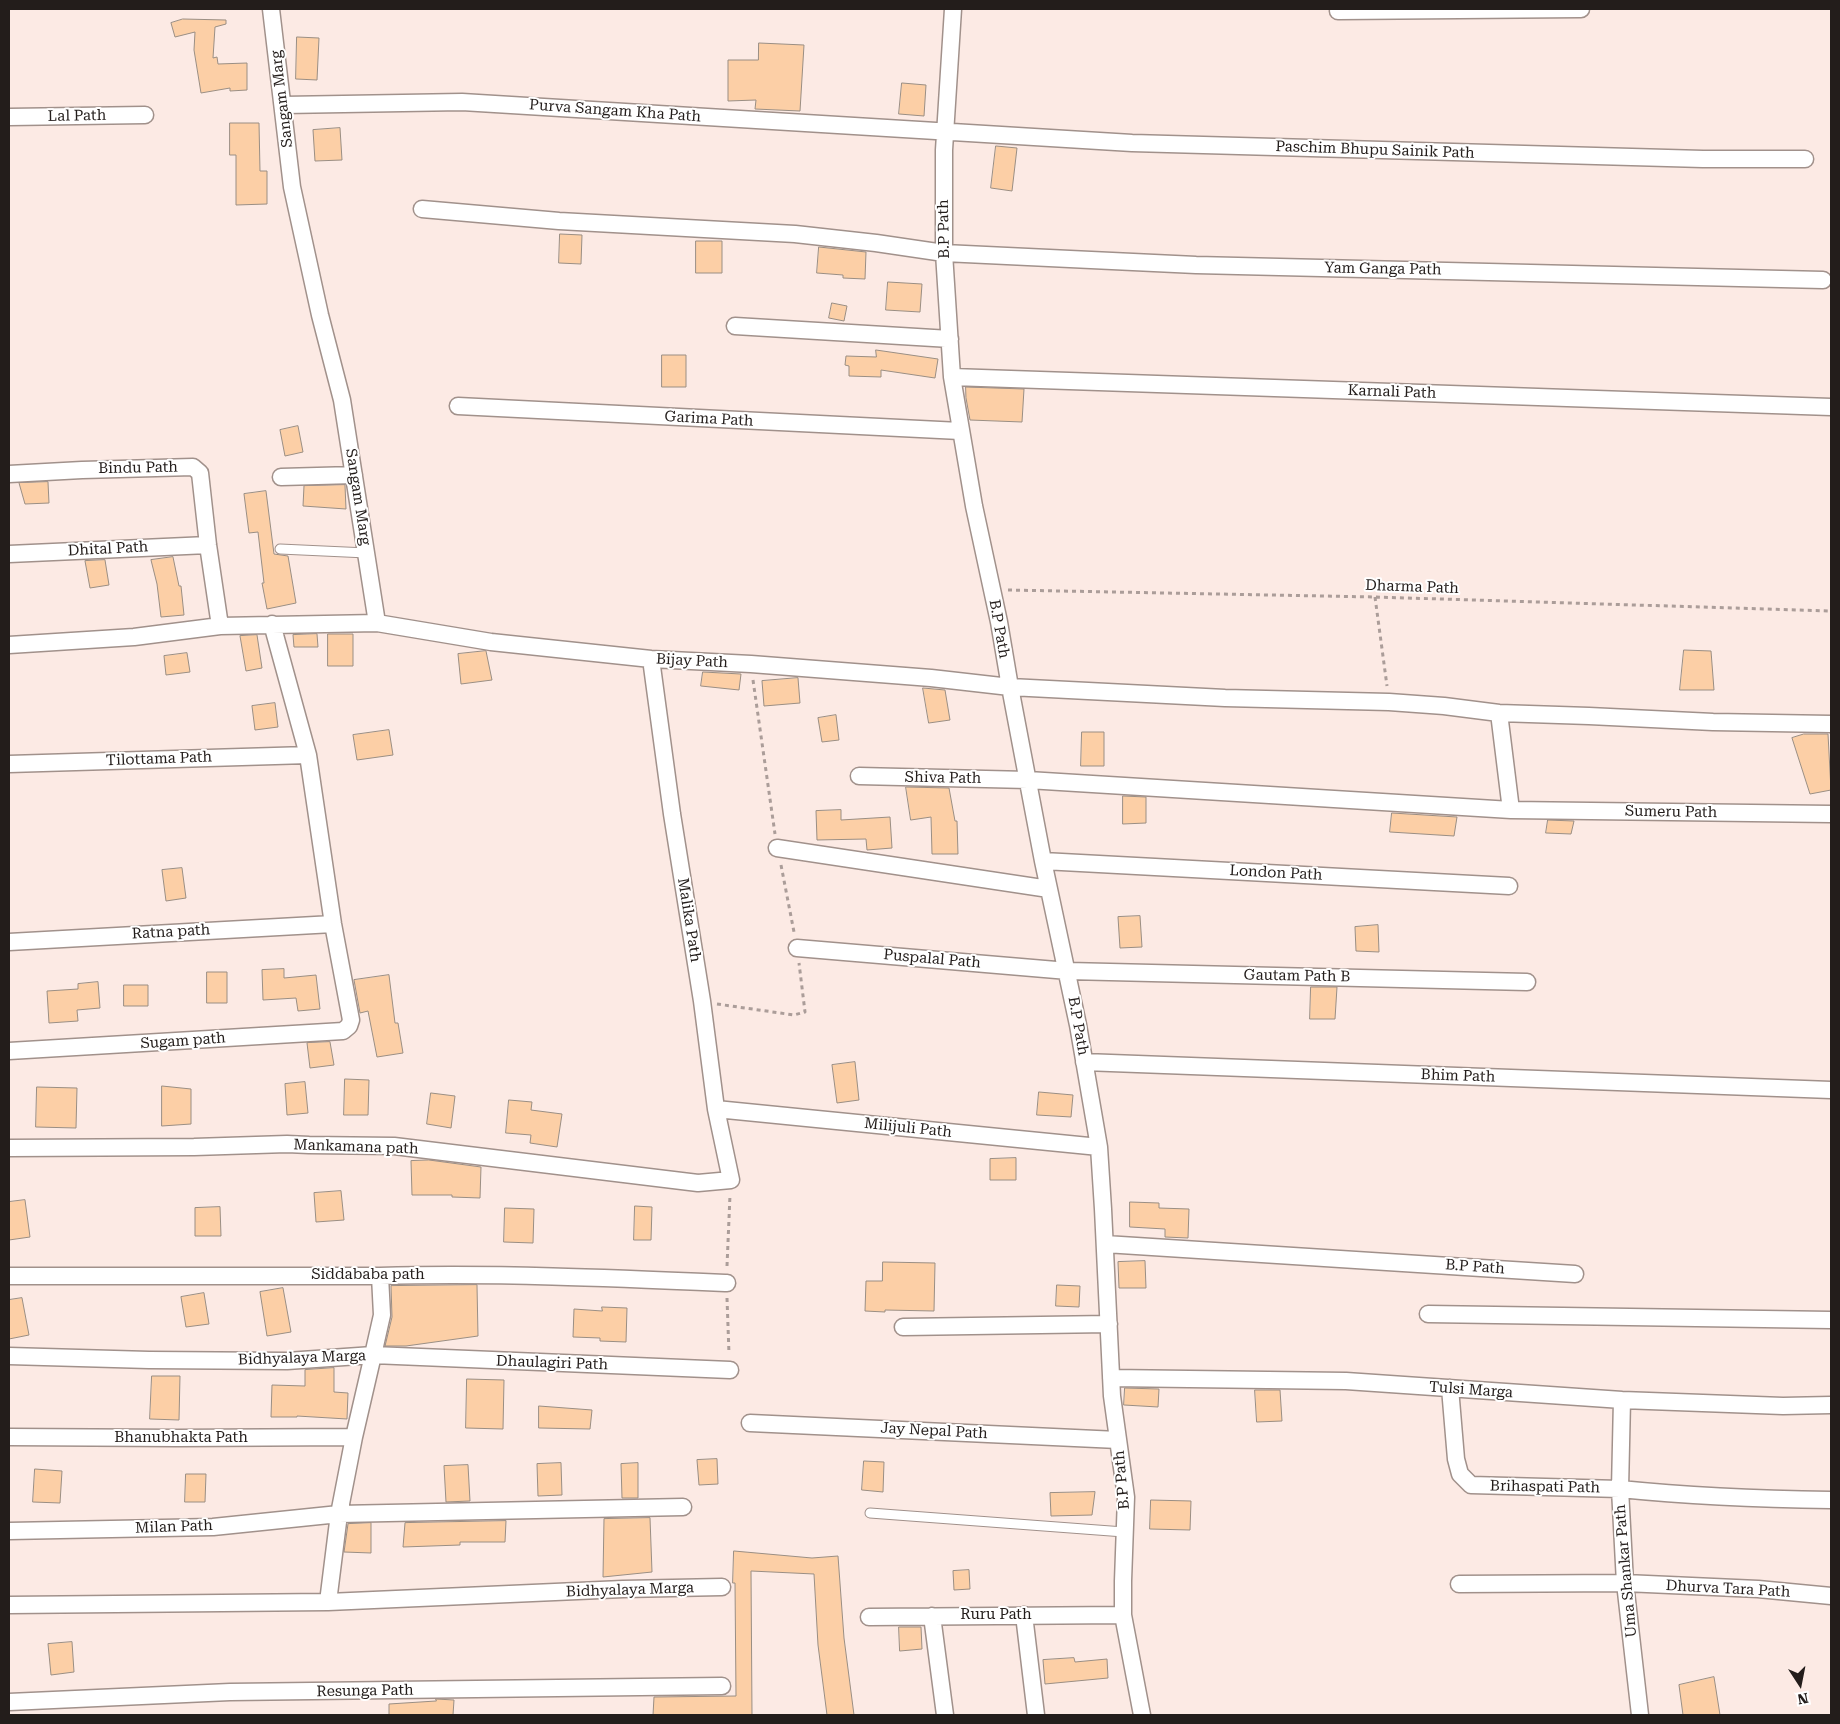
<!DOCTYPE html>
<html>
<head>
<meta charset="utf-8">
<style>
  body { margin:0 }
  #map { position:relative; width:1840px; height:1724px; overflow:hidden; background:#fceae4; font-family:"Roboto Serif",serif }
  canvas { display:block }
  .frame { position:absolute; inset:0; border:10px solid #231d1b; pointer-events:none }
  .north { position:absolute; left:1775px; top:1659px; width:50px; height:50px; -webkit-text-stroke:4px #fff; paint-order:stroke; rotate:169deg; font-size:14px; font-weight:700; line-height:20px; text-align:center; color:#231d1b }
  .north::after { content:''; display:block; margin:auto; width:18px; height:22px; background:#231d1b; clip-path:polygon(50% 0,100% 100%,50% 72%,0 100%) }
</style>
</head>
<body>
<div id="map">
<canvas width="1840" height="1724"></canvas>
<div class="frame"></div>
<div class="north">N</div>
</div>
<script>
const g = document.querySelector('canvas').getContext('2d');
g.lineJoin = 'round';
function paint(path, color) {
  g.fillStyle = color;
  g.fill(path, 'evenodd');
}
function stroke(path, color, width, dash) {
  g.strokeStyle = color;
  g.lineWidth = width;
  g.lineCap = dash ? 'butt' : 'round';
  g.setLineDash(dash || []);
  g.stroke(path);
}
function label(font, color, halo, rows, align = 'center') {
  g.font = font + ' "Roboto Serif",serif';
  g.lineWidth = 4;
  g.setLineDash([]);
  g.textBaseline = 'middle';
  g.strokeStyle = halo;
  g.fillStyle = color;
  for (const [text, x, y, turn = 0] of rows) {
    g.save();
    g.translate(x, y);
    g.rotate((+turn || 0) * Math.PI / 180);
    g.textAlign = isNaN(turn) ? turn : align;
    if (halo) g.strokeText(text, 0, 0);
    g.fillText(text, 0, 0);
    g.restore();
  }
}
const building = new Path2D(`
  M183,19L226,20V24L215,27L213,58L217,57L218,64L247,63V90L230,91V88L201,93L194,50L195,32L175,37L171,23Z
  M297,37L319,38L317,80L296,79Z
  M759,43L804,45L800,111L755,109L756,100L728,101V60H758Z
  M902,83L926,85L924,116L899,114Z
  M230,123H259L260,171H267V204L236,205V155H230Z
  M340,128L342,160L315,161L313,130Z
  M996,146L1017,148L1012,191L991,188Z
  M560,234L582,235L581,264L559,263Z
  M696,241H722V273H696Z
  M819,247L866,252L865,279L843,278V275L817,273Z
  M888,282L922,284L920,312L886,310Z
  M832,303L847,306L844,321L829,318Z
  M876,350L938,359L935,378L881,370V377L849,376V366L845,365L846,356L876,357Z
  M662,355H686V387H662Z
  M966,387L1024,389L1022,422L970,420L966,398Z
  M298,426L303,452L285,456L280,430Z
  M48,482L49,503L25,504L19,483Z
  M345,485L346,509L303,506L304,486Z
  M266,491L274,554L288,556L296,603L267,609L262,583H264L258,532L249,533L244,494Z
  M173,557L179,586H181L184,615L161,617L157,584L151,560Z
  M105,560L109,585L90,588L85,561Z
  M317,634L318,647H294L293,635Z
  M328,634H353V666H328Z
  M257,635L262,668L246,671L240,636Z
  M1684,650L1711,651L1714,690H1680Z
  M486,651L492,680L461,684L458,654Z
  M187,653L190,672L166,675L164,656Z
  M703,672L741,674L739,690L701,686Z
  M798,678L800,703L764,706L762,681Z
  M923,688L945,690L950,720L929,723Z
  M275,703L278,727L255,730L252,706Z
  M836,715L839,740L822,742L818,718Z
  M389,730L393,755L357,760L353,735Z
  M1082,732H1104V766H1081Z
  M1804,734H1828L1831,790L1810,794L1792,738Z
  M906,787L949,788L955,821H957L958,854H932L931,817L911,820Z
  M1123,796L1146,797V823L1123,824Z
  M841,810V820L890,817L892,848L867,850L866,839L817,840L816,811Z
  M1392,813L1457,817L1454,836L1390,832Z
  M1548,820L1574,821L1571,834L1546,833Z
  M182,868L186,898L166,901L162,870Z
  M1140,916L1142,947L1120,948L1118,917Z
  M1378,925L1379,952L1356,951L1355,927Z
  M284,969V978L316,975L320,1009L298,1011L296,998L263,1000L262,970Z
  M207,972H227V1003H207Z
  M389,975L395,1023H398L403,1053L377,1057L368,1011L360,1013L354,980Z
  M98,982L100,1008L77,1010L78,1021L49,1023L47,991L78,989V984Z
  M124,985H148V1006H124Z
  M1311,987H1337L1335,1019H1310Z
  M330,1042L334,1065L310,1068L307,1043Z
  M855,1062L859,1100L837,1103L832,1065Z
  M345,1079L369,1080L368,1115H344Z
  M305,1082L308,1113L287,1115L285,1084Z
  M162,1086L191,1089V1124L162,1126Z
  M37,1087L77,1088L76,1128L36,1127Z
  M1039,1092L1073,1095L1071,1117L1037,1115Z
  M431,1093L455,1096L451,1128L427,1124Z
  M509,1100L532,1102L531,1110L562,1114L557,1147L530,1143L531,1135L506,1133Z
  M1016,1158V1180H990V1159Z
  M429,1160L481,1167L480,1198L452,1197V1195H412L411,1161Z
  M341,1191L344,1220L316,1222L314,1193Z
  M25,1200L30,1237L9,1240V1202Z
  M1130,1202L1159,1203V1208L1189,1209L1188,1238L1165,1237V1229L1130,1227Z
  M635,1206L652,1207L651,1240H634Z
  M220,1207L221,1236H195V1208Z
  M505,1208L534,1209L533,1243L504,1242Z
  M1145,1261L1146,1288H1119L1118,1262Z
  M883,1262L935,1263L934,1311L885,1310V1312L865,1311L866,1281H882Z
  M477,1285L478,1336L406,1346H385L392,1317L391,1286Z
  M1057,1285L1080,1286L1079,1307L1056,1306Z
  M283,1288L291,1332L267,1336L260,1292Z
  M204,1293L209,1324L186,1327L181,1297Z
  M22,1298L29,1335L9,1339V1300Z
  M602,1307L627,1308L626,1342L600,1341V1338L573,1337L574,1309L602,1311Z
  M334,1368V1392L348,1393L347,1419L297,1416V1417H271L272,1385L305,1386V1370Z
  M152,1376H180L179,1420L150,1419Z
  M467,1379L504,1380L503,1429L466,1428Z
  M1125,1388L1159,1389L1158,1407L1124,1405Z
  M1255,1390H1280L1282,1421L1257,1422Z
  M539,1406L592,1410L590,1429L539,1428Z
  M717,1459L718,1484L699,1485L697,1460Z
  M864,1461L884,1462L883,1492L862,1490Z
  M561,1463L562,1495L538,1496L537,1464Z
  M638,1463V1498H622L621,1464Z
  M468,1465L470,1501L446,1502L444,1466Z
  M35,1469L62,1471L60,1503L33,1502Z
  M186,1474H206L205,1502H185Z
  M1095,1492L1092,1515L1051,1516L1050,1493Z
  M1151,1500L1191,1501L1190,1530L1150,1529Z
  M650,1518L652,1572L603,1577L604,1519Z
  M506,1521L505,1542H460V1545L403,1547L405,1523Z
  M371,1523V1553L344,1552L348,1524Z
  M734,1551L812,1558L838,1556L844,1638L854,1715H827L818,1645L814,1574L751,1571L752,1715H653L654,1697L736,1696L735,1583H733Z
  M969,1570L970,1589L954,1590L953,1571Z
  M899,1627H921L922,1649L900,1651Z
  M72,1642L74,1672L51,1675L48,1644Z
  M1074,1658L1075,1662L1107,1659L1108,1678L1045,1684L1043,1660Z
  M1714,1677L1720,1715H1683L1679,1685Z
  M436,1699L454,1700L453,1715H389V1704L436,1701Z`);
paint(building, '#fccfa6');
stroke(building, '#9a8e83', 1);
const lane = new Path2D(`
  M280,549L367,553
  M870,1513L1124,1532`);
const street = new Path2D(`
  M953,9L944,150V253L952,377L974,506L999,622L1010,687L1043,861L1078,1025L1099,1147L1103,1209L1112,1396L1126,1497L1123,1581V1615L1142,1715
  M1338,11L1581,9
  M284,105L462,102L1132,143L1703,159H1805
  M9,117L145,115
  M422,209L559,221L795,234L876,243L944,253L1196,265L1823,280
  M735,326L950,339
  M952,377L1831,407
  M458,406L960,431
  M9,474L82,470L193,467L200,473L208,545L220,626
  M281,477L354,475
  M9,554L208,545
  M377,623L491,642L651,659L751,664L931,678L1010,687L1225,698L1389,702L1444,706L1499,713L1589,716L1713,722L1831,724
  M9,645L134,637L220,626L377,623L342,400L320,315L292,187L271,9
  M9,764L308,755
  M859,776L1028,780L1511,810L1499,713
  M1511,810L1831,814
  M777,848L1049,889
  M1043,861L1509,886
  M9,942L333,924
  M797,948L1068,971L1527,982
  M9,1051L343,1031L349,1026L351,1020L333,924L308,755L272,624
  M1084,1062L1831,1090
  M716,1109L1099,1147
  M9,1148L194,1147L287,1144L309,1145L394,1146L698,1183L731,1180L716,1109L702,1001L672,814L651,659
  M1105,1244L1575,1274
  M9,1276H380C496,1273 611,1278 727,1283
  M380,1276L382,1315L373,1355L730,1370
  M1428,1314L1831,1320
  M903,1327L1109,1324
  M9,1356L149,1360L287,1361L373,1355L354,1437L339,1514L328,1602L623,1589L722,1587
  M1111,1378L1346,1381L1622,1400L1783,1406L1831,1405
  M1450,1388L1456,1459L1460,1474L1471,1485L1620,1489L1622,1400
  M750,1423L1118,1440
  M9,1437L177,1438L354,1437
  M9,1531L213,1527L339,1514L683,1507
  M1459,1584L1625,1583L1758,1589L1831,1596
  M9,1605L328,1602
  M1024,1615L1036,1715
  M932,1616L945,1715
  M869,1617L1123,1615
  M9,1702L230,1692L722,1686
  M1640,1715L1625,1583L1620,1489C1690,1496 1760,1499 1831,1500`);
stroke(lane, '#a1918b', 11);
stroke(street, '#a1918b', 19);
stroke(new Path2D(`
  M1008,590L1375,597L1831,611
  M1375,597L1387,686
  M753,680L775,834
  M781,865L794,932
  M717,1004L794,1015L805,1012L799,963
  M727,1266L730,1195
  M727,1298L729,1354`), '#ab9d99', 3, [4, 4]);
stroke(lane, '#fff', 9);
stroke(street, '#fff', 16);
label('15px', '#231d1b', '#fff', [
  ["Sangam Marg",282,99,-97],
  ["Purva Sangam Kha Path",615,111,4],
  ["Lal Path",77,116,-1],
  ["Paschim Bhupu Sainik Path",1375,150,2],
  ["B.P Path",944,229,-91],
  ["Yam Ganga Path",1383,269,1],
  ["Karnali Path",1392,392,2],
  ["Garima Path",709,419,3],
  ["Bindu Path",138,468,-1],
  ["Sangam Marg",358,497,81],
  ["Dhital Path",108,549,-3],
  ["Dharma Path",1412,587,2],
  ["B.P Path",999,629,80],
  ["Bijay Path",692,661,3],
  ["Tilottama Path",159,759,-2],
  ["Shiva Path",943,778,1],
  ["Sumeru Path",1671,812,1],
  ["London Path",1276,873,3],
  ["Malika Path",689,920,81],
  ["Ratna path",171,932,-3],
  ["Puspalal Path",932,959,5],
  ["Gautam Path B",1297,976,1],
  ["B.P Path",1078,1026,80],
  ["Sugam path",183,1041,-4],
  ["Bhim Path",1458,1076,2],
  ["Milijuli Path",908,1128,6],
  ["Mankamana path",356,1147,2],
  ["B.P Path",1475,1267,4],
  ["Siddababa path",368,1275],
  ["Bidhyalaya Marga",302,1358,-2],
  ["Dhaulagiri Path",552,1363,2],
  ["Tulsi Marga",1471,1390,4],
  ["Jay Nepal Path",934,1431,3],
  ["Bhanubhakta Path",181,1438],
  ["B.P Path",1122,1480,-95],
  ["Brihaspati Path",1545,1487,1],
  ["Milan Path",174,1527,-2],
  ["Uma Shankar Path",1626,1571,-95],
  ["Dhurva Tara Path",1728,1589,3],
  ["Bidhyalaya Marga",630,1590,-2],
  ["Ruru Path",996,1615],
  ["Resunga Path",365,1691,-1]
]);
</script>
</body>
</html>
